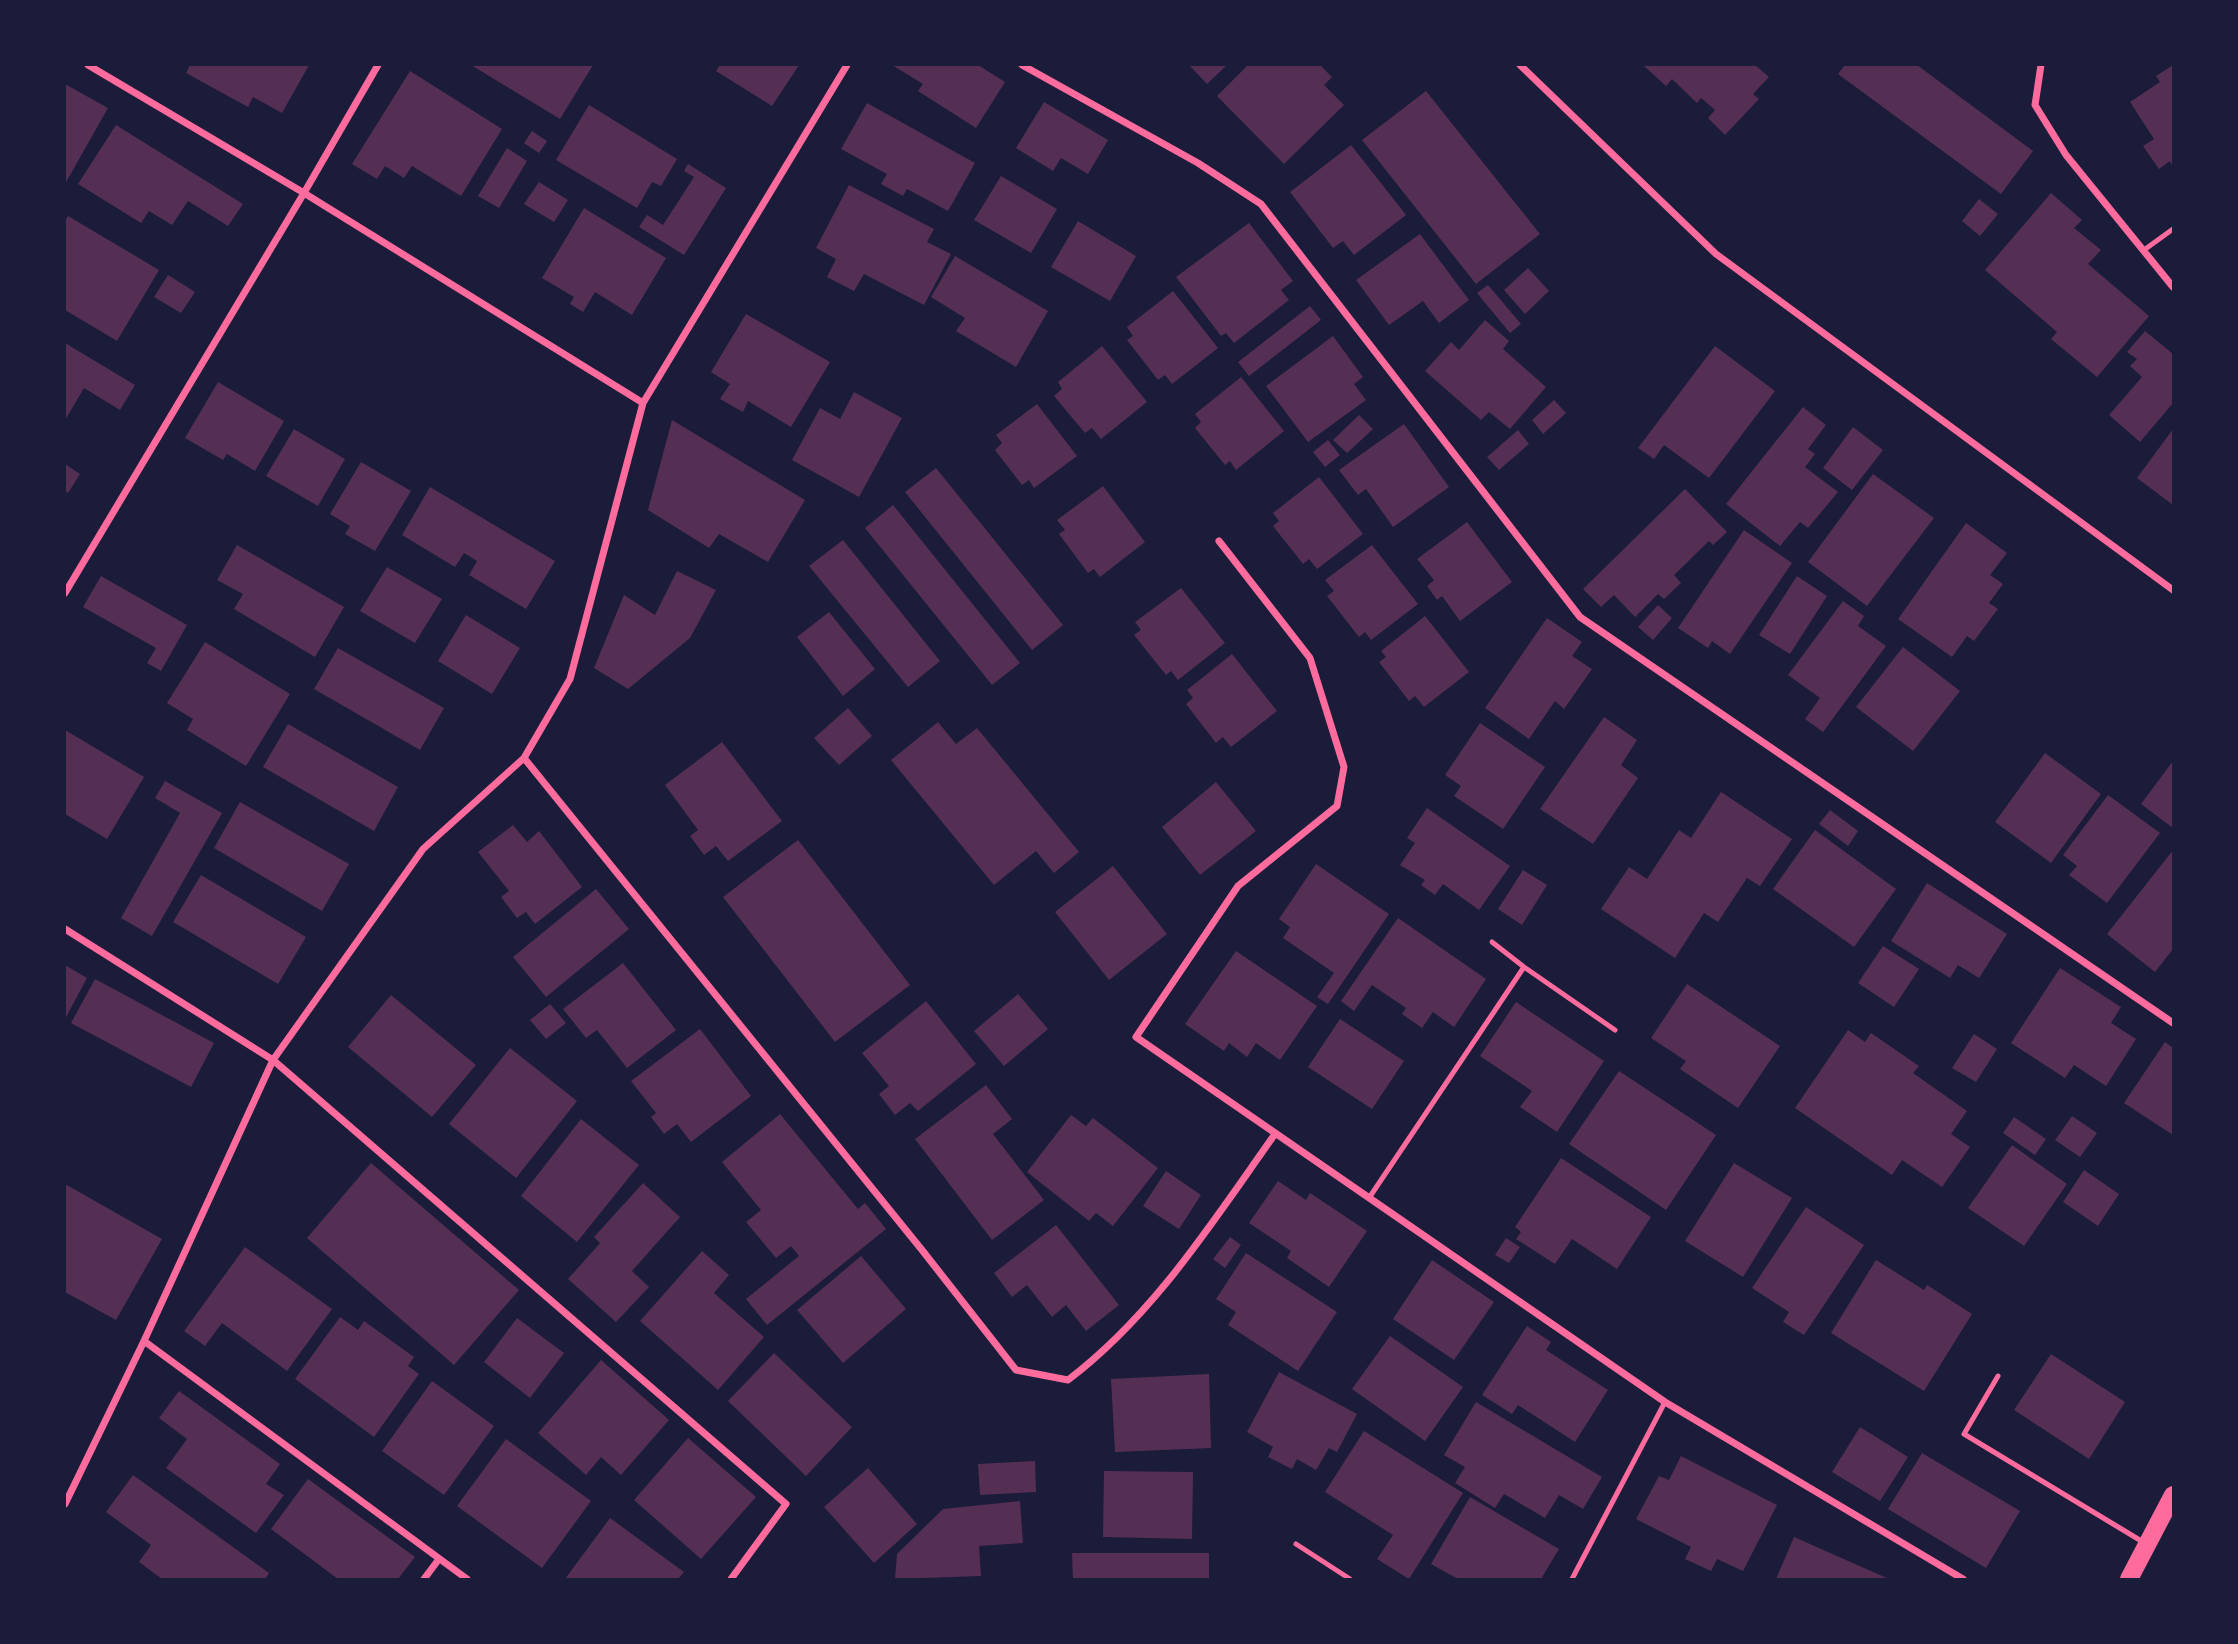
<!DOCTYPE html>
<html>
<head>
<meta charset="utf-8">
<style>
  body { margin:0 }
  #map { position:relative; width:2238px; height:1644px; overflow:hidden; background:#1b1b3a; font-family:Roboto,sans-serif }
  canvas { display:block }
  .frame { position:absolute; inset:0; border:66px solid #1b1b3a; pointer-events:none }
</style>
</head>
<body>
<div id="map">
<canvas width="2238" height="1644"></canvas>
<div class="frame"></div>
</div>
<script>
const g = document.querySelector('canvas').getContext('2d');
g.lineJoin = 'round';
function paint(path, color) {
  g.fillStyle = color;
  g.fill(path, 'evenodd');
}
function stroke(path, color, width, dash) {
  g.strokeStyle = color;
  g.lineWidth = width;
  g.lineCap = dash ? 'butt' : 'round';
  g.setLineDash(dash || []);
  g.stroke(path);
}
paint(new Path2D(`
  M190,65H309L282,113L253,97L248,107L186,73Z
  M471,65H593L560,119Z
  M720,65H799L772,106L716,71Z
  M892,65H978L1005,82L976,128L918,91L923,84Z
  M1189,65H1227L1207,84Z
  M1248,65H1320L1332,77L1324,85L1344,105L1284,164L1217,96Z
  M1643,65H1755L1769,77L1753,94L1759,99L1725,135L1708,118L1715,110L1701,98L1697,103L1672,79L1666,86Z
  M1845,65H1917L2033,151L2001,194L1838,74Z
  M2173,65V167L2170,161L2159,169L2143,146L2154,139L2130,102L2160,82L2156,76Z
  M410,71L502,129L461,196L412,166L404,178L385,166L377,179L352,164Z
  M65,84L108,108L65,184Z
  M1426,91L1540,234L1476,284L1362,140Z
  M1044,102L1108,140L1088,174L1061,158L1053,171L1016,148Z
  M867,103L975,163L948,211L907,189L903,196L881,184L887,174L841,149Z
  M589,105L677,159L661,186L652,182L637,208L556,160Z
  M116,125L243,204L228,226L188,201L172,225L149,211L141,223L78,184Z
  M532,131L547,141L539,153L524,143Z
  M1351,145L1406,215L1354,255L1343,241L1333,248L1290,192Z
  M507,148L527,161L499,208L478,196Z
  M688,164L726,188L684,255L639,227L647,215L663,225L694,177L684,171Z
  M1001,176L1057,209L1031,253L974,220Z
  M539,182L568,200L554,222L524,204Z
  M849,185L934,229L927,242L951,254L924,305L864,274L854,291L827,277L836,259L816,248Z
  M2051,193L2082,220L2074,228L2101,250L2088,264L2149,316L2097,377L2051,339L2057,332L1985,270Z
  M1979,199L1998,214L1980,236L1962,221Z
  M584,208L666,258L632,315L595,292L583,312L570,304L574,297L542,278Z
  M68,216L159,270L117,341L65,310V222Z
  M1078,221L1136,256L1110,301L1051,267Z
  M1249,223L1293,281L1281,290L1289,300L1234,343L1226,333L1221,336L1176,277Z
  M1420,234L1469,300L1439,323L1423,301L1389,325L1356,280Z
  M955,256L1048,311L1016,367L956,331L965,318L931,297Z
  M1528,268L1549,291L1525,314L1504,290Z
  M168,275L195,292L181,313L154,297Z
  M1488,285L1521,324L1510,333L1477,293Z
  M1173,291L1218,348L1172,384L1165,375L1158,380L1127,340L1133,336L1127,327Z
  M1310,306L1321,320L1249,376L1238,362Z
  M746,314L830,362L791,427L748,401L743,412L720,399L730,384L711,372Z
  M1485,320L1509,341L1503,349L1546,387L1510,429L1489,412L1481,420L1425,371L1451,342L1459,350Z
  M2145,331L2173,354V403L2140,442L2109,415L2142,377L2130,366L2137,359L2127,352Z
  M1333,336L1363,377L1354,384L1366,400L1308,442L1266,386Z
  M65,343L135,385L120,410L84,388L65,420Z
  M1102,346L1147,402L1101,439L1092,428L1085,433L1054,396L1062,389L1058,382Z
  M1715,346L1775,391L1709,478L1664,445L1654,459L1638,448Z
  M1241,377L1284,431L1236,470L1230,461L1225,465L1195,428L1201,422L1195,414Z
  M218,382L284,421L255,471L227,454L223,460L185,438Z
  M854,392L902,418L859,497L792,460L820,408L840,419Z
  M1554,400L1566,413L1543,434L1532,420Z
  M1037,404L1077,456L1034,488L1029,480L1022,485L995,450L1002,443L996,435Z
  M1803,407L1826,425L1808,449L1815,454L1805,467L1838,492L1808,528L1800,522L1780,546L1726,504Z
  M1359,415L1373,429L1347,453L1333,440Z
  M672,420L805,500L768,562L719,534L709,548L648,510Z
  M1404,424L1449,487L1393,527L1366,489L1358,495L1339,470Z
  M1853,427L1883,450L1852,490L1823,468Z
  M294,429L345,459L318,506L266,476Z
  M2173,429V505L2137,478Z
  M1518,430L1529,444L1499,470L1487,457Z
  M1328,440L1340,455L1325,467L1313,452Z
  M361,462L411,491L375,551L345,534L350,526L330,514Z
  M65,464L80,474L68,493L65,491Z
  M936,468L1063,625L1032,650L905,492Z
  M1873,474L1934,518L1867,606L1808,562Z
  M1319,477L1363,534L1317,569L1309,559L1303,564L1273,526L1279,521L1273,513Z
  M1103,486L1145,542L1100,577L1094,569L1088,573L1059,534L1065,530L1057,520Z
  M430,487L555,561L526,609L469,575L477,561L464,553L455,567L402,535Z
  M1685,489L1727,532L1713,545L1709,541L1674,575L1681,583L1664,599L1658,594L1635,617L1614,595L1601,607L1583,589Z
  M893,505L1020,663L992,685L865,528Z
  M1467,522L1512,582L1460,621L1442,596L1437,600L1427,586L1434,580L1417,559Z
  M1966,523L2007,553L1990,575L2003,584L1989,603L1998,609L1974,641L1967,636L1952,657L1898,619Z
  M1744,530L1792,563L1730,654L1712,641L1708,648L1678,628Z
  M843,540L940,661L908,687L809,566Z
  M237,545L344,607L315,657L234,609L243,594L217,580Z
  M1372,545L1418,604L1371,640L1365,632L1359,637L1327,596L1334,591L1325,580Z
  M387,567L442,599L415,643L360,611Z
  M677,571L716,590L690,638L628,689L594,668L624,595L655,615Z
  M101,576L187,625L161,671L147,663L156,648L83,607Z
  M1797,576L1827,596L1790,654L1759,635Z
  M1181,588L1225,643L1178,680L1171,671L1166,675L1134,635L1141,630L1135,622Z
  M1843,601L1864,616L1858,626L1886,646L1823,732L1805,719L1820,698L1788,675Z
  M1658,605L1672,618L1653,640L1638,627Z
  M829,612L875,669L843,696L797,637Z
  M466,615L520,648L492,694L438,661Z
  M1425,616L1469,672L1424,707L1415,696L1409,701L1379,662L1386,657L1381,651Z
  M1547,618L1582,642L1572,656L1592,669L1564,709L1555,701L1529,739L1485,708Z
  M205,642L290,694L246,766L187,730L193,719L167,703Z
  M1903,647L1960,691L1913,751L1856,707Z
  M338,648L444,708L420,750L314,689Z
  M1232,654L1277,711L1231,747L1223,737L1216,743L1186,704L1193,698L1187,690Z
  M848,708L872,736L839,765L814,738Z
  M1604,717L1637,740L1621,765L1638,778L1593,844L1540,809Z
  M938,722L956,744L977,728L1079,852L1054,873L1036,851L994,885L891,760Z
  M1480,723L1545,767L1503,829L1454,796L1461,786L1445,775Z
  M288,724L398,787L374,831L263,767Z
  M65,730L144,777L107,839L65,814Z
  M722,742L782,821L728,861L716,846L704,855L690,836L698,830L665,785Z
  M2045,753L2101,794L2051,863L1995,822Z
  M2173,761V828L2141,804Z
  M165,781L222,813L152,936L121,918L180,813L155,798Z
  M1216,782L1256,831L1200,875L1162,827Z
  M1721,792L1792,839L1760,886L1747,878L1718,922L1704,913L1675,958L1601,909L1629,867L1647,879L1679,830L1691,838Z
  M2108,795L2160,833L2107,903L2069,875L2077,866L2063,855Z
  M240,802L349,864L322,911L214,848Z
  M1427,808L1510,866L1479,910L1443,884L1435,895L1421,885L1425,880L1400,865L1415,843L1407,838Z
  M1830,810L1858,831L1848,846L1819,824Z
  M513,825L527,842L539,831L582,887L535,924L526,912L517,918L501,897L509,891L478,852Z
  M1815,830L1896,889L1854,947L1773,889Z
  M798,840L910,985L835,1042L723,897Z
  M2173,850V949L2155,972L2107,934Z
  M1316,864L1389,914L1328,1004L1317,997L1334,973L1283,938L1290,927L1279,919Z
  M1113,866L1167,934L1109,980L1055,912Z
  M1523,870L1547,885L1522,925L1498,909Z
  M201,875L306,937L278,984L173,922Z
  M1927,883L2007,934L1979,978L1958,965L1950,978L1891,941Z
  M596,889L629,929L546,997L513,957Z
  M1398,918L1486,979L1454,1027L1433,1012L1422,1028L1402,1014L1406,1008L1372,985L1354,1011L1341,1001Z
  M1883,946L1919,969L1894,1007L1858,983Z
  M1236,951L1317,1006L1280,1060L1256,1043L1247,1057L1229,1043L1224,1051L1185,1024Z
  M623,963L676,1030L627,1068L597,1030L586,1038L563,1009Z
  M65,965L87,978L65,1019Z
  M2060,968L2121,1007L2111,1023L2136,1039L2106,1086L2074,1065L2065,1078L2011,1043Z
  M95,979L214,1043L191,1087L71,1023Z
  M1687,984L1780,1046L1738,1108L1680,1069L1686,1061L1651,1038Z
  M1018,994L1048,1029L1004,1066L974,1031Z
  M391,995L476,1065L432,1117L348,1047Z
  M926,1001L976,1064L918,1111L910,1103L895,1115L879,1094L889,1086L862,1053Z
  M1516,1002L1604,1061L1557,1132L1520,1107L1532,1091L1480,1056Z
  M550,1004L566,1023L546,1039L530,1020Z
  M1340,1019L1404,1061L1372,1109L1308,1067Z
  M700,1029L751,1096L691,1142L677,1124L664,1134L651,1117L656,1113L631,1081Z
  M1848,1030L1865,1042L1871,1033L1919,1066L1913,1073L1967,1111L1951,1134L1970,1147L1942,1187L1902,1160L1892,1175L1795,1108Z
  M1974,1034L1997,1049L1976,1082L1952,1068Z
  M2165,1042L2173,1048V1135L2124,1103Z
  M510,1048L577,1101L516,1178L449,1124Z
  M1619,1071L1716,1135L1666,1210L1569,1144Z
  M986,1085L1012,1119L993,1134L1044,1200L992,1240L915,1139Z
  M780,1114L858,1209L865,1203L886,1229L767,1325L746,1299L799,1256L791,1246L776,1258L746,1222L761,1210L722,1162Z
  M1071,1115L1086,1126L1093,1118L1158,1168L1113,1226L1096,1213L1089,1221L1027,1172Z
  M2072,1116L2097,1133L2080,1157L2055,1140Z
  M2014,1117L2046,1139L2035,1155L2003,1133Z
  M581,1119L639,1165L577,1242L521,1196Z
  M2012,1145L2067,1184L2024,1246L1968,1208Z
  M1561,1158L1651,1217L1617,1269L1572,1239L1555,1264L1516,1239L1521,1232L1515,1227Z
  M371,1163L519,1290L454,1365L307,1238Z
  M1734,1163L1792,1198L1743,1277L1685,1241Z
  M2084,1170L2119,1194L2098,1226L2063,1202Z
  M1166,1171L1201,1195L1179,1229L1143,1206Z
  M1278,1181L1306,1200L1310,1193L1367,1231L1329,1287L1287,1258L1291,1251L1249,1223Z
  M643,1183L680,1217L632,1271L649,1287L616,1322L568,1279L600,1243L594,1237Z
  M65,1184L162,1239L116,1320L65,1292Z
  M1806,1207L1864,1245L1804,1335L1783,1322L1789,1312L1752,1288Z
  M1056,1225L1119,1305L1086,1331L1066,1305L1052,1317L1027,1285L1012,1297L994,1273Z
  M1230,1237L1241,1245L1225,1268L1213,1259Z
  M1506,1238L1520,1247L1509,1263L1495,1255Z
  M245,1247L332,1309L287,1371L222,1323L205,1346L184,1331Z
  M702,1251L729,1275L714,1293L764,1337L718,1390L640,1321Z
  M1246,1253L1337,1312L1298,1371L1228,1325L1236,1312L1216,1299Z
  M861,1256L906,1309L843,1363L797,1310Z
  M1432,1260L1494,1302L1454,1360L1393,1319Z
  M1876,1260L1924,1290L1927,1285L1972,1314L1924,1391L1831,1333Z
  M340,1317L358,1330L364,1321L414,1357L408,1366L419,1374L374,1437L295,1379Z
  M517,1318L564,1353L530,1398L484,1362Z
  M1527,1326L1551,1342L1546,1350L1608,1390L1575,1442L1518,1405L1512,1414L1482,1395Z
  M1390,1336L1463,1387L1425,1441L1352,1389Z
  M774,1353L852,1427L806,1476L728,1401Z
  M2051,1354L2125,1402L2089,1459L2014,1410Z
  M601,1360L669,1420L621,1475L601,1457L586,1475L538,1433Z
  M1279,1372L1357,1414L1337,1452L1329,1448L1316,1470L1297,1459L1292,1469L1268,1457L1273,1447L1247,1432Z
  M1209,1374L1211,1448L1115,1452L1111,1379Z
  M432,1381L494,1426L444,1495L382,1451Z
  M179,1391L280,1464L266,1484L284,1495L256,1533L166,1468L187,1439L159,1418Z
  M1476,1402L1602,1477L1583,1509L1559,1495L1545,1518L1504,1494L1495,1508L1455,1483L1465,1467L1444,1455Z
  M1860,1427L1908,1457L1880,1501L1832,1472Z
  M1364,1431L1463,1493L1409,1579L1377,1559L1393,1535L1325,1492Z
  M688,1438L756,1497L701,1559L634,1500Z
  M506,1439L591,1501L542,1568L457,1506Z
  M1922,1453L2020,1511L1986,1568L1888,1509Z
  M1681,1456L1777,1505L1743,1571L1717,1559L1711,1571L1685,1559L1691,1547L1636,1519L1659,1476L1669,1480Z
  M1035,1461L1036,1492L980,1495L978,1464Z
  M868,1468L917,1524L874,1563L824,1507Z
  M1104,1471L1193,1472L1192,1539L1103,1537Z
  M133,1475L269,1573L265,1579H162L139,1562L151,1545L106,1512Z
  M308,1479L415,1557L398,1579H338L271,1529Z
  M1470,1497L1559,1549L1541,1579H1458L1431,1564Z
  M1020,1501L1023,1543L979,1546L981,1576L895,1579L897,1554L943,1509Z
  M610,1518L684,1572L678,1579H565Z
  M1794,1537L1889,1579H1776Z
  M1072,1553H1209V1579H1073Z`), '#542f53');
stroke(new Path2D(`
  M2144,250L2173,229
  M1492,942L1524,967L1615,1030
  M1369,1198L1524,967
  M1998,1376L1964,1434L2143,1542
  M1296,1544L1350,1579
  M1572,1579L1665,1402`), '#ff6b9d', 5);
stroke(new Path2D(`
  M88,65L304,193L643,403
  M1022,65L1198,163L1261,204L1580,617L2173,1023
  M1520,65L1716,254L2173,590
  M2041,65L2035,105L2066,155L2173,287
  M1219,541L1310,658L1344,767L1337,806L1238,886L1136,1037L1665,1402L1963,1579
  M65,593L304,193L378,65
  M524,758L922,1250L1016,1370L1068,1380C1154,1315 1213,1221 1275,1134
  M65,929L273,1060L786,1504L731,1579
  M144,1341L467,1579
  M65,1504L144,1341L273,1060L423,849L524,758L570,679L643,403L847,65
  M424,1579L439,1559`), '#ff6b9d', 7);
stroke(new Path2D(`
  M2129,1579L2173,1495`), '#ff6b9d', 18);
</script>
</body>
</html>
